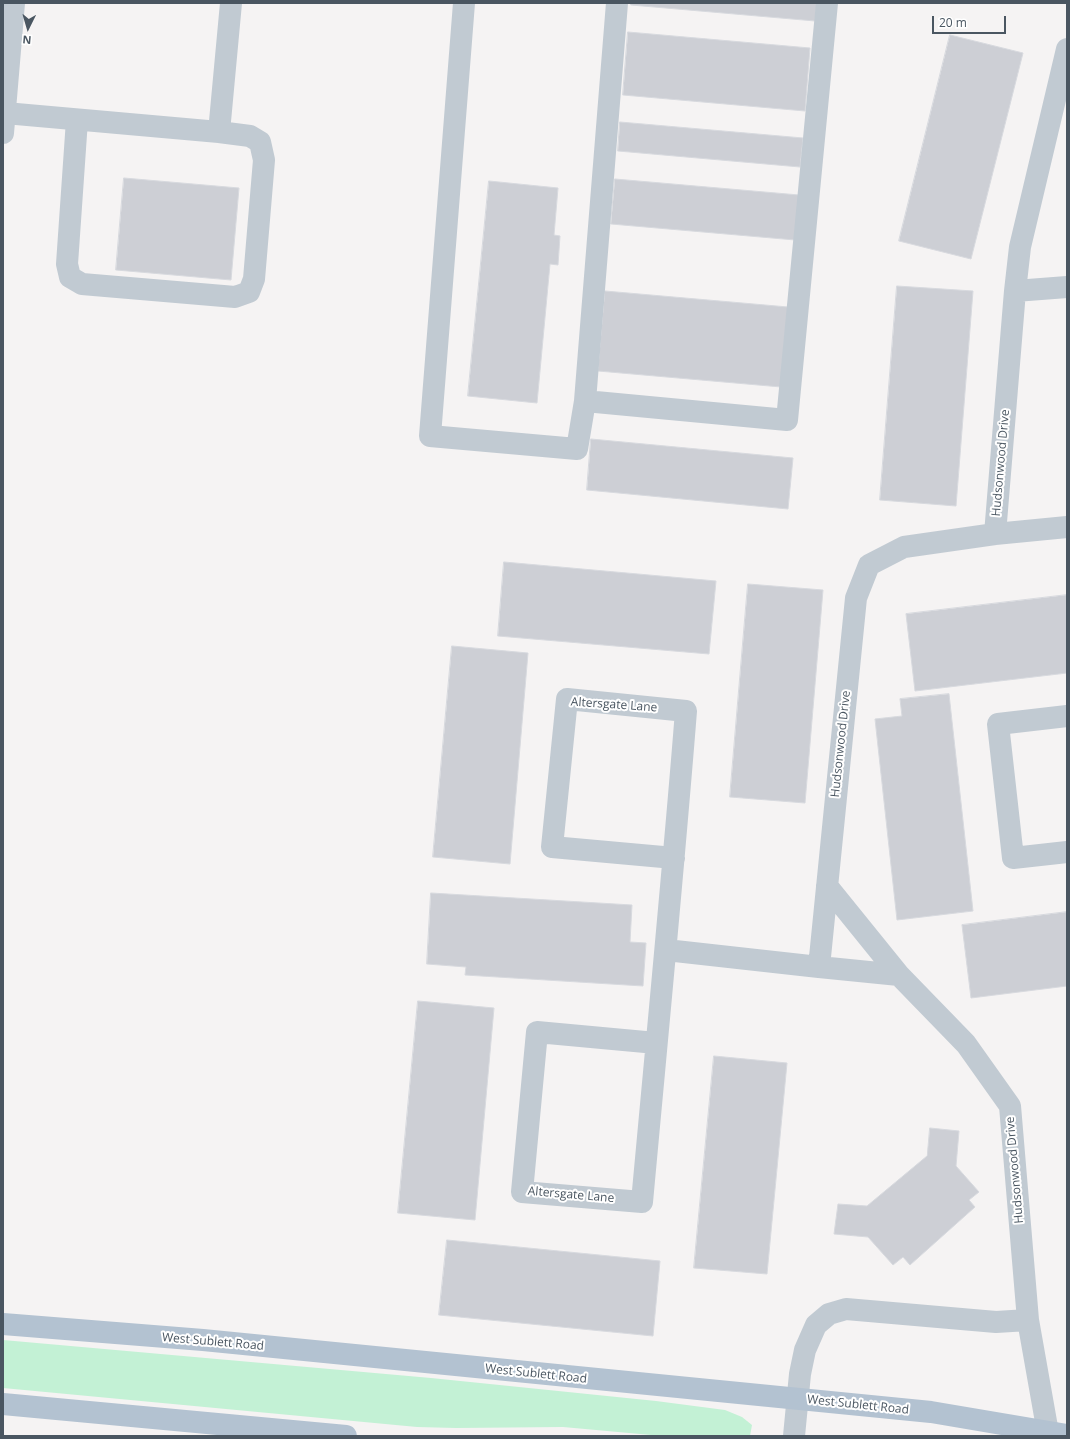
<!DOCTYPE html>
<html>
<head>
<meta charset="utf-8">
<style>
  body { margin:0 }
  #map { position:relative; width:1070px; height:1439px; overflow:hidden; background:#f5f3f3; font-family:"Open Sans",sans-serif }
  canvas { display:block }
  .frame { position:absolute; inset:0; border:4px solid #4a5661; pointer-events:none }
  .north { position:absolute; left:8px; top:8px; width:40px; height:40px; -webkit-text-stroke:3px #fff; paint-order:stroke; rotate:185deg; font-size:11px; font-weight:700; line-height:16px; text-align:center; color:#4a5661 }
  .north::after { content:''; display:block; margin:auto; width:14px; height:18px; background:#4a5661; clip-path:polygon(50% 0,100% 100%,50% 72%,0 100%) }
  .scale { position:absolute; left:932px; top:16px; width:74px; height:18px; box-sizing:border-box; border:2px solid #4a5661; border-top:0; padding-left:5px; font-size:12px; line-height:14px; white-space:nowrap; color:#4a5661; -webkit-text-stroke:3px #fff; paint-order:stroke }
</style>
</head>
<body>
<div id="map">
<canvas width="1070" height="1439"></canvas>
<div class="frame"></div>
<div class="north">N</div>
<div class="scale">20 m</div>
</div>
<script>
const g = document.querySelector('canvas').getContext('2d');
g.lineJoin = 'round';
function paint(path, color) {
  g.fillStyle = color;
  g.fill(path, 'evenodd');
}
function stroke(path, color, width, dash) {
  g.strokeStyle = color;
  g.lineWidth = width;
  g.lineCap = dash ? 'butt' : 'round';
  g.setLineDash(dash || []);
  g.stroke(path);
}
function label(font, color, halo, rows, align = 'center') {
  g.font = font + ' "Open Sans",sans-serif';
  g.lineWidth = 4;
  g.setLineDash([]);
  g.textBaseline = 'middle';
  g.strokeStyle = halo;
  g.fillStyle = color;
  for (const [text, x, y, turn = 0] of rows) {
    g.save();
    g.translate(x, y);
    g.rotate((+turn || 0) * Math.PI / 180);
    g.textAlign = isNaN(turn) ? turn : align;
    if (halo) g.strokeText(text, 0, 0);
    g.fillText(text, 0, 0);
    g.restore();
  }
}
paint(new Path2D(`
  M3,1340L431,1378L656,1401L725,1410L742,1417L752,1425L750,1436H662L563,1427L456,1428L417,1427L3,1388Z`), '#c3f1d5');
const building = new Path2D(`
  M631,3H817L815,21L631,5Z
  M628,32L810,48L805,111L623,95Z
  M950,35L1023,53L971,259L899,241Z
  M620,122L803,138L800,167L618,151Z
  M124,178L239,188L231,280L116,270Z
  M615,179L799,195L795,240L611,224Z
  M489,181L558,188L554,235L560,236L558,265L550,264L537,403L468,396Z
  M897,286L973,291L956,506L880,500Z
  M605,291L788,307L781,387L598,371Z
  M591,439L793,458L788,509L587,490Z
  M504,562L716,581L709,654L498,636Z
  M748,584L823,590L805,803L730,797Z
  M1067,595V673L915,691L906,614Z
  M452,646L528,653L510,864L433,857Z
  M949,694L973,911L897,920L875,719L902,716L900,699Z
  M431,893L632,905L630,942L646,943L643,986L465,975L466,967L427,964Z
  M1067,912V986L971,998L962,925Z
  M418,1001L494,1008L475,1220L398,1213Z
  M714,1056L787,1063L767,1274L694,1268Z
  M930,1128L959,1131L956,1166L979,1192L969,1200L975,1207L910,1265L903,1257L893,1265L868,1237L834,1234L838,1204L867,1206L927,1156Z
  M447,1240L660,1261L653,1336L439,1315Z`);
paint(building, '#cdcfd5');
stroke(building, '#d7d9de', 1);
stroke(new Path2D(`
  M464,3L430,436L577,449L585,401
  M617,3L585,401L787,420L827,3
  M5,113L219,132
  M77,120L67,264L70,277L82,284L235,297L249,292L254,279L264,160L260,142L250,136L219,132L231,3
  M3,133L14,3
  M1015,291L1067,287
  M995,534L1015,291L1020,247L1067,49
  M1067,716L998,724L1013,858L1067,852
  M827,886L899,975
  M666,950L819,967
  M656,1043L537,1032L522,1192L642,1202C657,1038 673,875 686,711L567,699L552,847L674,858
  M1048,1433L1028,1320L1010,1106L966,1044L899,975L819,967L856,598L869,565L904,547L995,534L1067,527
  M794,1436L800,1374L805,1350L816,1325L829,1314L846,1309L996,1322L1028,1320`), '#c1cad2', 22);
stroke(new Path2D(`
  M3,1324L203,1340L931,1412L1067,1435
  M3,1404L346,1436`), '#b3c2d1', 22);
label('12px', '#4a5661', '#fff', [
  ["Hudsonwood Drive",1001,463,-85],
  ["Altersgate Lane",614,705,4],
  ["Hudsonwood Drive",841,744,-84],
  ["Hudsonwood Drive",1015,1170,-95],
  ["Altersgate Lane",571,1195,5],
  ["West Sublett Road",213,1342,5],
  ["West Sublett Road",536,1374,6],
  ["West Sublett Road",858,1405,6]
]);
</script>
</body>
</html>
